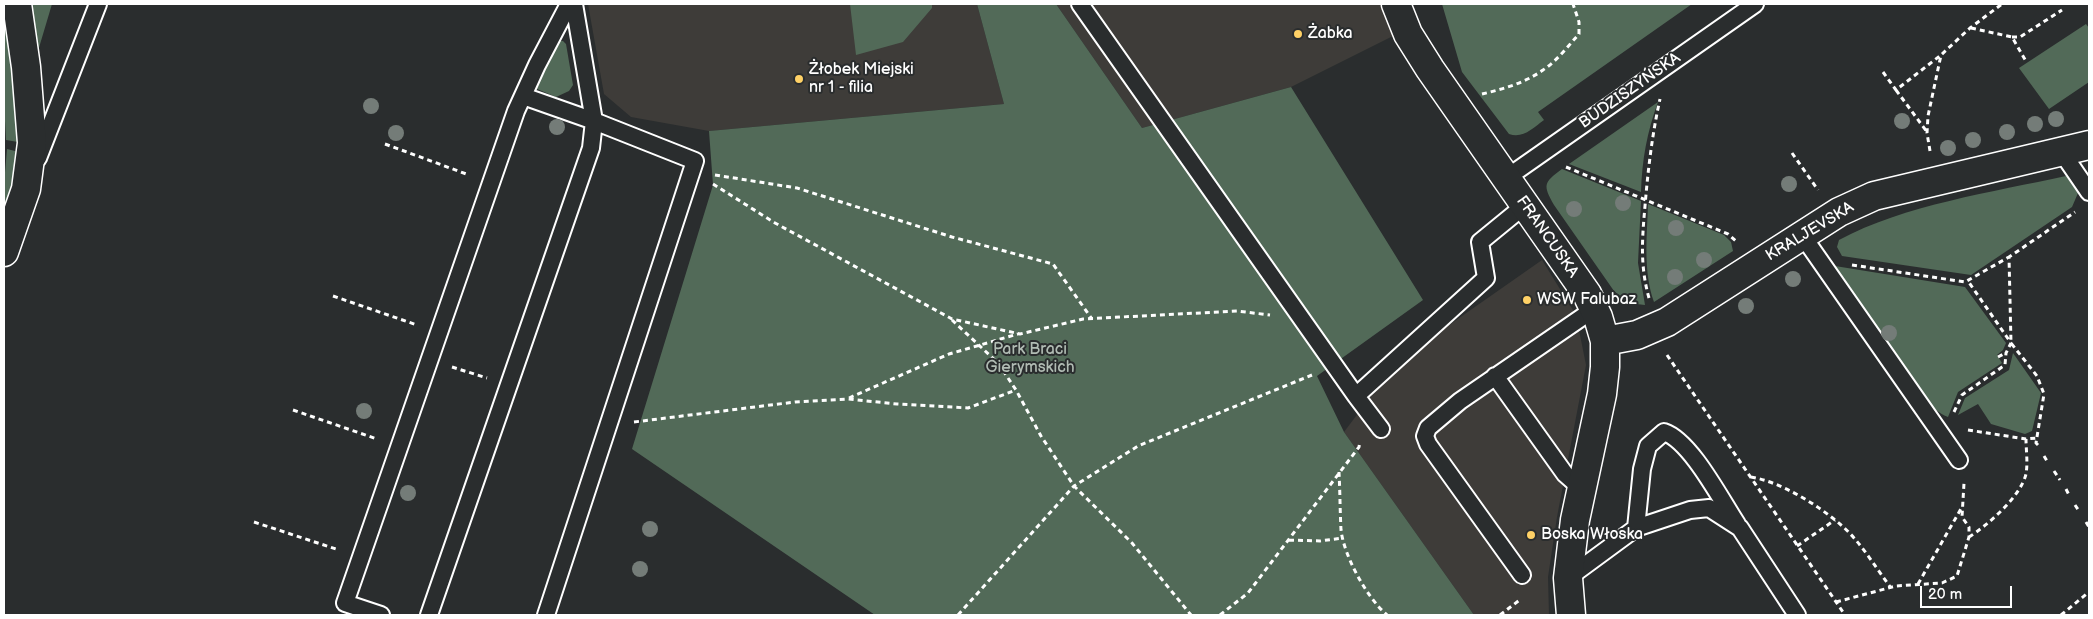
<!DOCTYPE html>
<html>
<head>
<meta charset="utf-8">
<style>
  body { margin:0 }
  #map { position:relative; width:2093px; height:619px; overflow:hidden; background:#2a2d2e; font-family:"Balsamiq Sans",sans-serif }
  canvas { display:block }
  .frame { position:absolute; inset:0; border:5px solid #fff; pointer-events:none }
  .scale { position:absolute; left:1920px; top:586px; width:92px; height:22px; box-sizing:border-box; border:2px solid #fff; border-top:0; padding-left:6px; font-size:15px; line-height:18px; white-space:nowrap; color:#fff; -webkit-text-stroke:4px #2a2d2e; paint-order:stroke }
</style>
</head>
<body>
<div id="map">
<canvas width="2093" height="619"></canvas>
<div class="frame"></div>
<div class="scale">20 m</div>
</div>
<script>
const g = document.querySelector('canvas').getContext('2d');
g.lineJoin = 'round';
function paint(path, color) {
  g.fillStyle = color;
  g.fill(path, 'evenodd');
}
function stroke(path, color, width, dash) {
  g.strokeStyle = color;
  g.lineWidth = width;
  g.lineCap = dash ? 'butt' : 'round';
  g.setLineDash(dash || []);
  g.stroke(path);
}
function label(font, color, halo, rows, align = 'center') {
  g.font = font + ' "Balsamiq Sans",sans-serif';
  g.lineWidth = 4;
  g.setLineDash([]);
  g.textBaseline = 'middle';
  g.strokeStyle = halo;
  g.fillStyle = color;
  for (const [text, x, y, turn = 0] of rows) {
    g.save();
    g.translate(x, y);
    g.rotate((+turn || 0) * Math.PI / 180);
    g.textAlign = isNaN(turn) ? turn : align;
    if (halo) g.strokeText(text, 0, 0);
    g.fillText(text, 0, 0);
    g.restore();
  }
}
paint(new Path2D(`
  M588,4H977L1004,104L709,131L631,117L604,94Z
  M1056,4H1385L1395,35L1291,87L1142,128Z
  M1542,260L1576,315L1586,365L1557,517L1548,577L1549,615H1474L1344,432L1371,396L1422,344Z`), '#3e3c39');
paint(new Path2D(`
  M31,4H52L38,51Z
  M850,4H932V8L903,42L856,55Z
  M977,4H1056L1142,128L1291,87L1423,300L1317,376L1344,432L1474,615H875L632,449L713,185L709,131L1004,104Z
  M1442,4H1692L1538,112L1544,120C1533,128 1523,139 1509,134L1462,72Z
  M4,17L16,101L18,142L6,140L4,102Z
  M2086,24L2089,28V82L2049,109L2019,68Z
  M560,41H563L566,44L573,85L569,91L556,97L537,89V84L556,46Z
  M1658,102C1647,132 1642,160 1641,192L1569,164Z
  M7,149L19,152L14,190L4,228V184Z
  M1562,169L1641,201L1638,263L1645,305L1628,303L1614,291L1554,205C1543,185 1543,183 1562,169Z
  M2066,176L2078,193L2072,207L1971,275L1842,256L1837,247L1839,240C1904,205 1993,192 2066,176Z
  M1648,204L1724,235L1731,242L1733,251L1654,302C1643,271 1647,236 1648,204Z
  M1835,266L1965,287L2006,343L2003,350L1997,355L2002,363L1958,392L1948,417C1938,413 1933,408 1926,398Z
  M2013,353L2041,393L2032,431L2025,434L1991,424L1978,404L1958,415L1965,398L2009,370Z`), '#526a58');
const lane = new Path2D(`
  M1080,4L1356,396L1486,278L1480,242L1524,206
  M523,96L594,121L695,161L546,615
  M2061,151L2089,192
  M38,158L98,4
  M1505,179L1755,4
  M1802,235L1959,460
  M1495,376L1565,474L1582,489
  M1356,396L1381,429
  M1636,528L1642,469L1648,446L1664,432C1691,441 1721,500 1737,524
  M1522,575L1428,444L1425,436L1428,428L1460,401L1594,309
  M1568,578L1636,528L1690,510L1709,508L1740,528L1797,615
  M381,615L345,603L516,111L537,65L569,4
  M429,615L591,148L594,121L574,4`);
const street = new Path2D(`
  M1396,4L1408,34L1430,69L1587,294L1598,317L1605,341V367L1602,394L1575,520L1568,578L1571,615
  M4,252L26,189L32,143L26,67L17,4
  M1605,341L1637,335L1667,322L1839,212L1874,196L2089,145`);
stroke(lane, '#fff', 20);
stroke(street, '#fff', 31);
stroke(new Path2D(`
  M1971,28L2012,37L2027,63
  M2012,37H2020L2062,10
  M1883,72L1896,90L1941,55
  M1896,90L1927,132
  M1482,94C1503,89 1525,83 1543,70C1557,61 1568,46 1579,34V22L1573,4
  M385,144L469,175
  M1930,151L1927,133L1928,116L1941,55L1970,28L2002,4
  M1792,153L1818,190
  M1566,167L1728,234L1738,243
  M715,175L797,188L952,237L1053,264L1092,319
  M713,184L775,223L952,319L1020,334L1083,319L1237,311L1270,315
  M1852,265L1965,282L2009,257
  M333,296L417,325
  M1649,298C1640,266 1642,240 1645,206C1648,170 1652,135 1660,99
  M952,320L998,363L1016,390L1041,436L1074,486L1132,543L1191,615
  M1667,355L1845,615
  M1998,357L2007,352
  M452,367L487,378
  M849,398L949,354L1018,334
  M293,410L377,439
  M1954,412L1962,395L2005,365L2006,353L2011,343L1968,281
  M634,422L795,402L848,399L897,404L968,408L1016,390
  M1968,430L2026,439L2037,438
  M2038,445L2036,443L2044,394L2037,376L2011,343L2009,257L2075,212
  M2044,456L2047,461
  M2054,471L2060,480
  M1339,472C1340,491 1340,511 1341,530C1344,556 1367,598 1387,615
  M1751,477C1781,482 1818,505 1841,525C1860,541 1876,568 1891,588
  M2066,489L2070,497
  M2075,505L2079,511
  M254,522L339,550
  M2086,522L2089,527
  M1969,537C1988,525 2021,496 2026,474C2028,462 2026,450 2026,439
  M1289,540L1320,541L1343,538
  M1797,546L1835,520
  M1918,584L1962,507
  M1836,602L1896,586L1942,583L1957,576L1969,537V527L1962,517L1964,483
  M958,615L1074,486L1138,446L1312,375
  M1220,615L1248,593L1359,447L1360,441
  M1500,615L1521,599
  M2061,615L2089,592`), '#fff', 3, [5, 4]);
stroke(lane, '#2a2d2e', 16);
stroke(street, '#2a2d2e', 28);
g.fillStyle = '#747c78';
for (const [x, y] of [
  [371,106],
  [2056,119],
  [1902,121],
  [2035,124],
  [557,127],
  [2007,132],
  [396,133],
  [1973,140],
  [1948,148],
  [1789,184],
  [1623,203],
  [1574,209],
  [1676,228],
  [1704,260],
  [1675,277],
  [1793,279],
  [1746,306],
  [1889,333],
  [364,411],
  [408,493],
  [650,529],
  [640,569]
]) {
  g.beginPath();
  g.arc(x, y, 8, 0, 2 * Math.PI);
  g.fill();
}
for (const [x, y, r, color] of [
  [1298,34,5,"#ffd166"],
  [799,79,5,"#ffd166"],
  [1527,300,5,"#ffd166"],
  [1531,535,5,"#ffd166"]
]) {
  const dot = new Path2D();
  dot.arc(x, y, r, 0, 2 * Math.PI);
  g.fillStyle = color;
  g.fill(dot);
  stroke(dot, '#2a2d2e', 2);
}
label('16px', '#fff', '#2a2d2e', [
  ["Żabka",1308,34],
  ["Żłobek Miejski",809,70],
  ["nr 1 - filia",809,88],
  ["WSW Falubaz",1537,300],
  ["Boska Włoska",1541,535]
], 'left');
label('16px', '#fff', '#2a2d2e', [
  ["BUDZISZYŃSKA",1630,91,-35],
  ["KRALJEVSKA",1810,232,-31],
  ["FRANCUSKA",1547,237,55]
]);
label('16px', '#b1bcb4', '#2a2d2e', [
  ["Park Braci",1030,350],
  ["Gierymskich",1030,368]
]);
</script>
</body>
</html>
